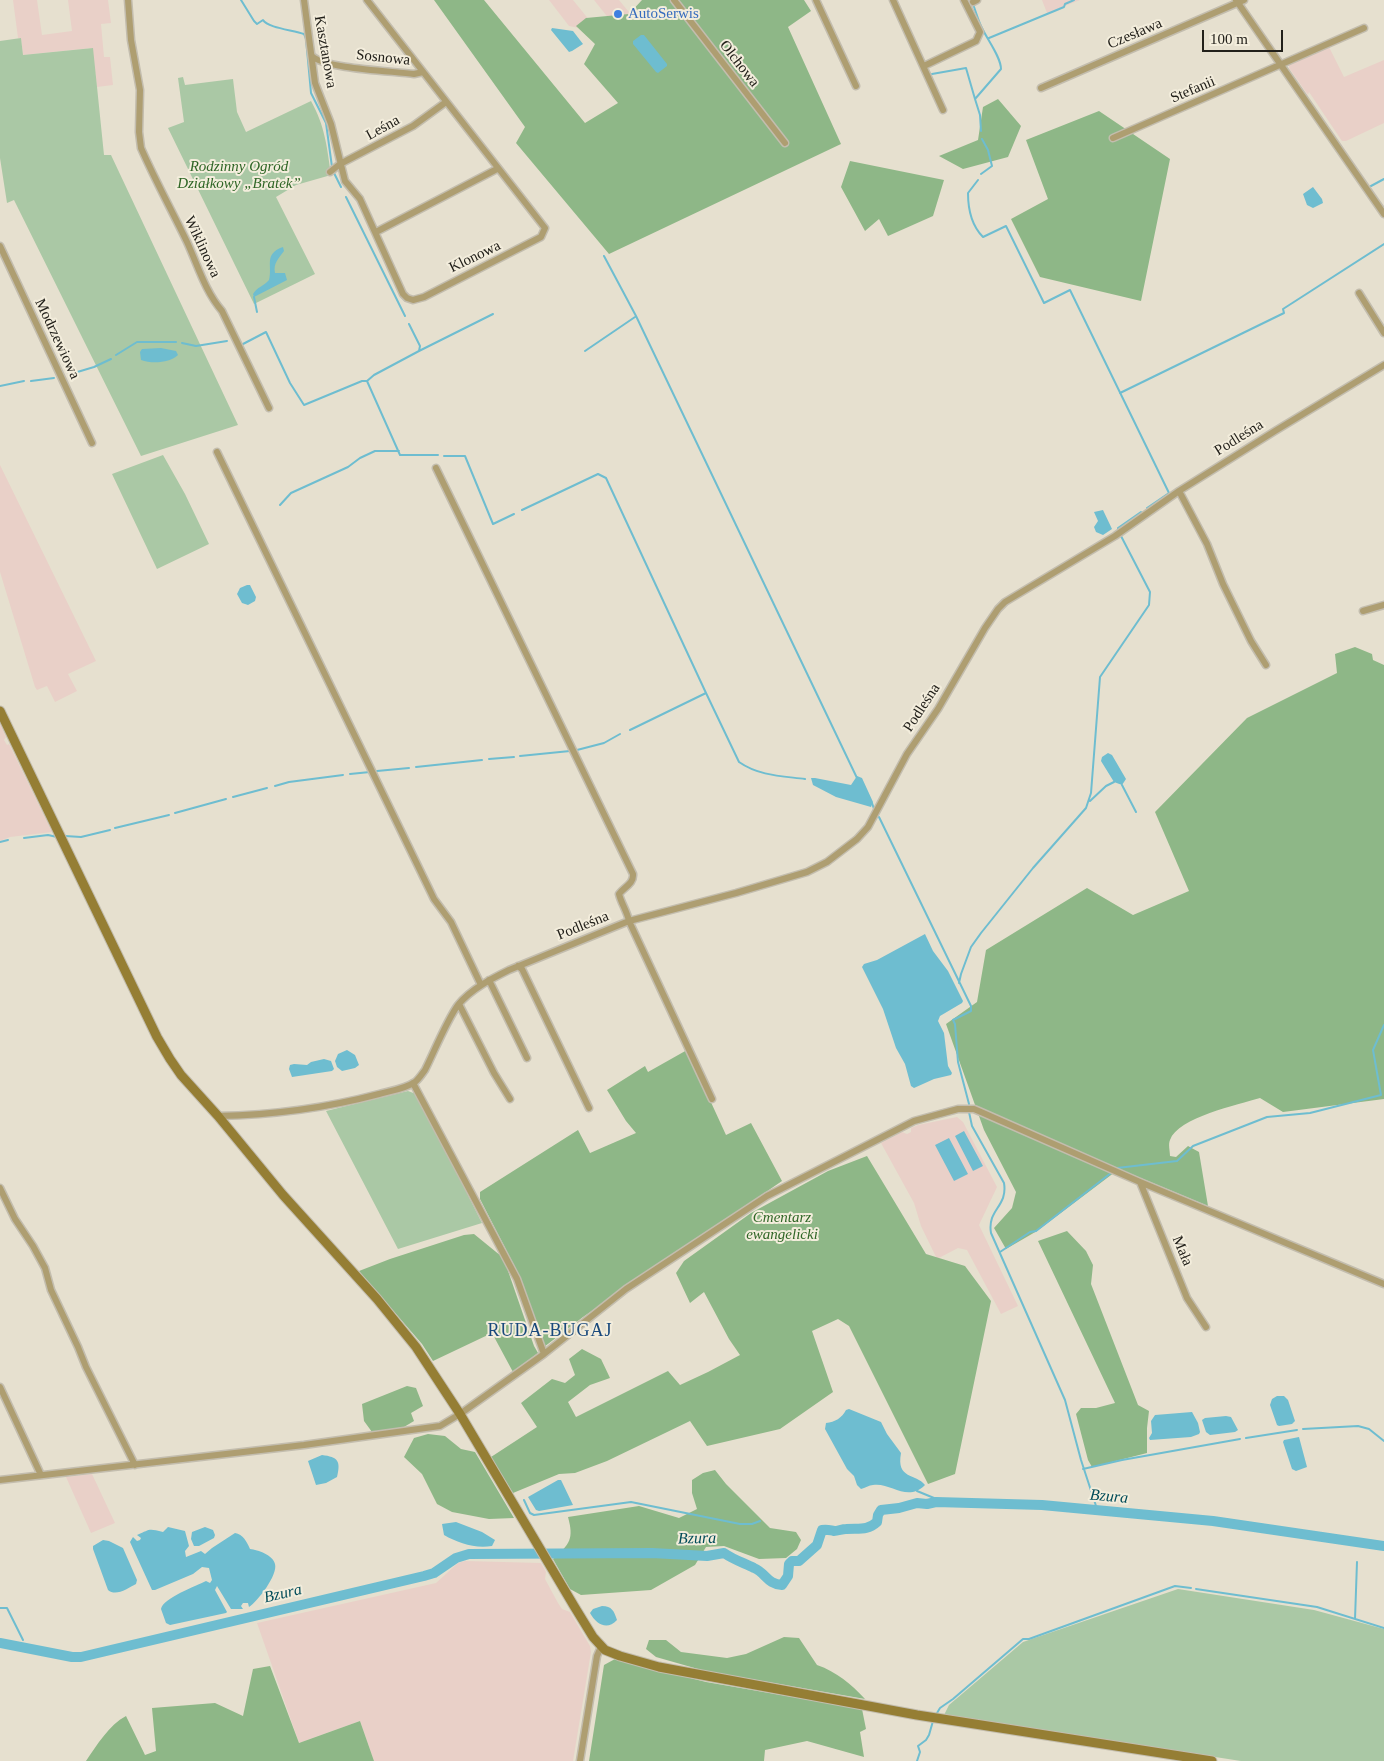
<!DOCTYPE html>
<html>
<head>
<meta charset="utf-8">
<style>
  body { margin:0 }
  #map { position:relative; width:1384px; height:1761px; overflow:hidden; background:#e6e0cf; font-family:Georgia,serif }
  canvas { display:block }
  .scale { position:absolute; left:1202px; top:30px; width:81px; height:22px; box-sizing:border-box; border:2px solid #22201a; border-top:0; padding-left:6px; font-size:15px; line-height:18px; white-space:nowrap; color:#22201a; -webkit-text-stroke:4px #f3eddc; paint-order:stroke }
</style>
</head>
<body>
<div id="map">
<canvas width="1384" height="1761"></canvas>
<div class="scale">100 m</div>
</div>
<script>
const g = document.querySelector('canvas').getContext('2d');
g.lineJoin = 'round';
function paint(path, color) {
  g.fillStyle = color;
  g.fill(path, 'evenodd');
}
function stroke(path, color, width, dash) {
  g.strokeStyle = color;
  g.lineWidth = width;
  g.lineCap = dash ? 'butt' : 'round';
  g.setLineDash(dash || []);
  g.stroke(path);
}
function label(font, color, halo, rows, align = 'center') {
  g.font = font + ' Georgia,serif';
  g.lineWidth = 4;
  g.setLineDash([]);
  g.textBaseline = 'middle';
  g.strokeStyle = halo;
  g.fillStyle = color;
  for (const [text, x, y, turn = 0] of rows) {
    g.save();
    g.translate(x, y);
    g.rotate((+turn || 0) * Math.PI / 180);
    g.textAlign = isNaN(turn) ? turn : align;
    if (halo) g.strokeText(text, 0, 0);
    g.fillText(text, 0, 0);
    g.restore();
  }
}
paint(new Path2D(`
  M13,0H37L42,35L72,31L68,0H108L111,23L101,24L104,57H110L113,85L97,87L92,48L23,55L21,38H18Z
  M549,0H573L599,32L569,26Z
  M594,0H619L642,28L626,40Z
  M1042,0H1080L1047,13Z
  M1329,47L1344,77L1384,60V123L1346,141H1342L1309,92L1308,95L1289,68V64Z
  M0,465L96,661L68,674L77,691L55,702L47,686L37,690L35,687L0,572Z
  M0,724L6,737L4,740L7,745L9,744L52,832L10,837L0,841Z
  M957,1117L963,1122L997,1187L979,1225L1018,1306L1001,1314L967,1250L958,1248L937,1259L921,1226L914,1203L881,1143L902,1132L907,1134L911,1132V1128L918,1125Z
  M92,1474L115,1523L91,1533L66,1477Z
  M465,1561L541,1563L546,1572L545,1579L558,1603L562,1609L570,1612L590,1646L591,1652L573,1761H374L360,1721L299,1743L257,1623L436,1583L458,1563Z`), '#e9d0c8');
paint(new Path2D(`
  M21,38L23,55L93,48L104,155H111L238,425L141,456L14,200L7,203L0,158V41Z
  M183,77L185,85L233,79L237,112L246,132L311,101C325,126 327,147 331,175L296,185L276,197L315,274L254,304L168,128L184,122L178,78Z
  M163,455L185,494L209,544L157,569L112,474Z
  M408,1091L416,1094L419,1098L482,1223L398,1249L326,1111Z
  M1178,1589L1314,1610L1384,1629V1761H1241L944,1715L949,1705L1023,1642Z`), '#aac8a5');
paint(new Path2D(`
  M434,0H484L585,123L618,103L584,64L595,44L576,26L586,18L629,14L642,0H804L811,11L788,27L841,144L609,254L516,143L525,127Z
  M998,99L1021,126L1008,157L963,169L939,156L978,140L983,107Z
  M1099,111L1170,159L1141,301L1040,277L1011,219L1048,199L1026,140Z
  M850,161L944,180L933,216L888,236L879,219L865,231L841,187Z
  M1355,647L1372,654L1373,660L1384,665V1099L1283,1112L1260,1098C1238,1105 1178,1117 1170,1140C1168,1144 1170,1151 1170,1156L1176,1157L1188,1146L1199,1152L1208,1206L1119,1169L1037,1231L1006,1249L994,1228L1012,1208L1016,1192L984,1130L946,1024L977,1002L986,950L1087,888L1133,915L1189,891L1155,812L1247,718L1337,673L1335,654Z
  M687,1050L726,1135L751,1123L782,1181L583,1317L544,1347L520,1277L480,1199V1192L578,1130L590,1153L636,1133L626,1121L607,1090L645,1066L648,1072Z
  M867,1156L926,1254L965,1266L991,1301L955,1474L928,1484L849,1326L838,1319L812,1331L833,1392L780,1429L707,1446L690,1421L607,1461L575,1473L559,1474L513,1493L491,1457L537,1427L521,1403L552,1379L565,1383L575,1375L569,1359L582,1349L601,1359L610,1378L590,1385L568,1402L576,1417L668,1371L680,1385L708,1372L740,1355L729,1339L704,1292L690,1303L676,1273L684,1261L751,1213L828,1171Z
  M1067,1231L1086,1251L1093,1265L1091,1284L1138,1405L1149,1411L1147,1428V1453L1092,1467L1088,1460L1076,1414L1081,1408H1096L1115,1403L1038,1241Z
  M474,1234L501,1256L506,1265L534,1346L538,1353L513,1372L492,1333L433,1361L422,1344L359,1271L390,1259L464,1235Z
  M407,1386L416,1388L423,1406L411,1413L414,1421L404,1427L372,1432L364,1421L362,1404Z
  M428,1434L445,1436L461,1449L475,1452L514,1518L489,1519L452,1512L437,1504L422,1474L404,1457L414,1438Z
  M715,1470L726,1484L770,1528L796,1532L801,1540L797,1549L786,1558L759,1559L724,1546L706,1547L695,1565L651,1590L581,1595L570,1589L553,1559C570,1544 574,1539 568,1517L639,1506L679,1518L697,1509L692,1493V1480L703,1473Z
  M784,1637L799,1638L817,1665C837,1672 851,1684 865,1699L705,1671L656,1657L646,1649L649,1640H666L681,1652L727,1658L746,1654Z
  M615,1659L706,1682L862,1709L866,1729L860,1732L864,1757L807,1741L765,1750L764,1761H589L604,1665Z
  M270,1666L299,1743L360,1721L374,1761H86C97,1745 109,1725 126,1716L145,1755L156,1751L152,1708L215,1703L243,1716L253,1669Z`), '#8eb787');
paint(new Path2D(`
  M552,28L573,31L583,44L572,51L569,52L551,30Z
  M641,35H644L667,64V66L658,73L656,72L633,44V41Z
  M1313,187L1322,199L1323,203L1313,208L1307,205L1303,194Z
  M283,247L284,251C279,258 273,263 275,273H285L287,280L254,297L253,294C257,287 264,286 269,280C273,266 263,254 283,247Z
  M161,348L176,351L178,355C170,363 152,364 141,360L140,352L142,349Z
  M1103,510L1112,529L1103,535L1096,532L1094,527L1098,521L1094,512Z
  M247,585H250L256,597L255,601L248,605L242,603L237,594L240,588Z
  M1108,753L1112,755L1126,779L1122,785L1114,782L1101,761L1102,757Z
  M857,776L862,778L873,802L871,807L836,797L813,785L811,778H815L851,785Z
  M925,934L933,951L948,971L963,1001L962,1003L940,1016L938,1021L944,1033L948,1066L952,1073L951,1075L934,1079L914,1088L911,1086L905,1064L896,1048L883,1009L862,967L864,964L877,960Z
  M347,1050L355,1055L359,1065L355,1068L342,1071L337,1067L335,1061L338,1054Z
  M324,1059L331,1061L334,1069L332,1071L292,1077L289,1069L290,1065L294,1064L307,1065L311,1062Z
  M964,1131L983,1166L973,1171L955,1136Z
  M949,1138L968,1174L954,1181L935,1145Z
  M1277,1396H1284L1288,1400L1295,1421L1292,1424L1279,1426L1277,1425L1270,1405L1272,1399Z
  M849,1409L881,1422L887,1434L901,1453C896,1480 916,1473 925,1485C907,1503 891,1482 873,1485C869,1485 865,1488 861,1489L857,1485L854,1476L847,1469L825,1429L826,1423C835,1422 842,1418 846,1410Z
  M1192,1412L1198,1423L1200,1432L1199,1434L1191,1437L1150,1440L1149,1438L1152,1433L1151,1421L1155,1415Z
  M1226,1416L1231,1417L1238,1430L1235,1432L1210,1435L1206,1432L1202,1420L1205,1418Z
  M1299,1437L1307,1467L1296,1471L1292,1469L1283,1442L1284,1440Z
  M322,1455C338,1457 341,1461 337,1477L326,1483L316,1485L308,1461Z
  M558,1480H561L573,1505L539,1511L536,1510L528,1497Z
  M456,1522L482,1532L495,1540L492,1546C475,1549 458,1543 444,1535L442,1524Z
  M168,1527L185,1531L189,1546L185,1551L186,1557L201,1551L205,1554L212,1548L235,1533C243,1534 247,1542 250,1549C258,1550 273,1555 275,1564C278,1575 258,1601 249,1607L248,1603H243L241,1606L243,1609H231L217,1586L215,1590L227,1612L226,1613L170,1625L166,1623L161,1609C163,1598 196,1586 206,1581L210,1583L212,1580L209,1568L202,1567L193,1574L155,1590H152L130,1542L133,1537L137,1541L140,1540L141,1538L137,1535C150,1530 147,1528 163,1532Z
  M205,1527L213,1530L215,1535L214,1538L199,1546H194L191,1539L192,1532Z
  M103,1540L109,1541L123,1548L137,1580L136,1584C128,1588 116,1597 108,1590L93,1549V1546Z
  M602,1606C612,1606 614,1611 617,1620C607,1631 596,1624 590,1613L593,1609Z`), '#6ebdd0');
stroke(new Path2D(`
  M241,0L254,21L257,24L263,20C268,28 293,30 304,34L306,39L311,93L326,123L332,167
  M973,4C976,12 978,20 982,28C987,39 1001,57 1001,69L975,99L980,115L981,131
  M989,38L1064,7L1065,4L1074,0
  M932,74L966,68L975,99
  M334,173L341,187
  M981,174L992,166L988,150L982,139
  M978,180L968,193C968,209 971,225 983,237L1006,226L1044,303L1070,290L1169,493L1147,508
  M1371,186L1384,179
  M346,197L405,316
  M604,256L636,316L857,778
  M254,297L257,312
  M409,324L420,346L419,351L374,375L367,381L400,455H438
  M182,343L196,346L227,341
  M243,344L266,332L290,383L304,405L362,381H367
  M419,351L493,314
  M585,351L635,317
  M116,355L137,342H176
  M74,373L94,367L111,359
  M31,381L54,378
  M0,386L24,381
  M1120,393L1284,313L1283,309L1384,244
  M444,456H465L493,524L514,514
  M280,505L291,493L348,467L360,458L375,451H399
  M522,510L598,474L606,478L706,693
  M1118,530V528L1141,512
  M630,730L706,693L739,762C759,776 782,776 805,779
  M577,750L604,743L620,734
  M520,756L570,751
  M489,759L514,757
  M416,767L482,760
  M377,771L409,768
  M350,774L370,772
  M1122,785L1136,812
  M275,786L289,782L343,775
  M233,797L267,788
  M1090,801L1106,786L1114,782
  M872,803L874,809
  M175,813L226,799
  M879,817L971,1006V1011L953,1020L955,1024L958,1062L969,1104
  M115,828L169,815
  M65,836L81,837L110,830
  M24,838L48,835L57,837
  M0,842L8,840
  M959,983L961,974L971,947L981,933L1033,868L1086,808L1091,793L1100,677L1149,605L1150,592L1121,536
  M969,1112L972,1126L1004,1183C1008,1207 987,1209 991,1233L1065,1400L1081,1460L1098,1512
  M1117,1168L1177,1161L1193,1146L1267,1117L1310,1113L1381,1095L1373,1050L1384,1025
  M1000,1252L1030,1232L1036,1231L1111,1173
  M1303,1429L1358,1426L1369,1429L1384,1441
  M1246,1438L1297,1430
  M1083,1469L1122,1460L1240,1439
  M917,1491L934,1498L936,1502
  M524,1500L530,1513L534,1515L631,1502L740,1524H752L760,1521
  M1196,1589L1317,1607L1384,1628
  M0,1608H7L23,1640
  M1355,1619L1357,1562
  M937,1713L940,1708L953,1699L1023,1639H1029L1175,1586L1191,1588
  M917,1761L920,1752L918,1746L926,1740L929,1735L933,1721`), '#6ebdd0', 2);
stroke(new Path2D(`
  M0,1643L72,1657H81L424,1576L434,1573L456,1558L469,1554L652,1553L707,1556L724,1553C734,1560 744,1563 754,1568C766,1573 767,1584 782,1585L788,1576L789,1564L792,1561H799L817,1545L822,1530C827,1529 829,1530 834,1531C838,1531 842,1529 846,1529C859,1528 867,1531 877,1522L878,1515L881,1510L899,1508L917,1503L927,1504L936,1502L1042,1505L1213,1521L1384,1546`), '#6ebdd0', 10);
const street = new Path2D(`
  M128,0L131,40L140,90L139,132L141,148C155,180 172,211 187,242C198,266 205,291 222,311L269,408
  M304,0L315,83L331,124L345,181L360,199L403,294L407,298L413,300L424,297L541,237L545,228L367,0
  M674,0L785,143
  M816,0L856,86
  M893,0L943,110
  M1236,0L1384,214
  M973,2L977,0
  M312,56C325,69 392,71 414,74L423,72
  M924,66L976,41L980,32L964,0
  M1041,88L1244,0
  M1113,138L1364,28
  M330,172L340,164L413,126L446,102
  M376,232L497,169
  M0,246L92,443
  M1359,293L1384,333
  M217,452L434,899L451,922L481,985
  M436,468L633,874C634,884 624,887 619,894C621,903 627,911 629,921L712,1099
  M1179,491L1207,544L1223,584L1251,641L1266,665
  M1363,611L1384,605
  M518,966L522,969L589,1108
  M489,980L527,1058
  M459,1004L494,1073L510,1099
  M413,1083L517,1279L544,1354
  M218,1116C274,1115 326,1108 379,1094C390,1091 405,1089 415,1082C419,1079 422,1074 425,1070C434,1052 447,1020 458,1005C471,989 491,979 509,970L629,921L736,893L807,872L827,862L857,839L868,827L907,754L938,709L985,628L998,609L1005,602L1115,536L1179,491L1275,431L1384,365
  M1140,1182L1187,1298L1206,1327
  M0,1188L15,1219L33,1246L45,1268L51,1290L78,1347L86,1367L135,1465
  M0,1387L41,1475
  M0,1480L304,1445L440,1426L460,1414L544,1354L626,1289L767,1196L914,1121L958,1109H974L981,1112L1140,1182L1384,1284
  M580,1761L597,1656L601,1647`);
const secondary = new Path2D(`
  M0,711L157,1037L170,1059L181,1075L218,1116L283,1195L377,1299L416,1347L460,1414L574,1606L593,1637L605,1650L620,1656L659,1667L917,1715L1212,1761`);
stroke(street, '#c3bdae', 9);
stroke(secondary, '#c3bdae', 11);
stroke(street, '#ae9e71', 6);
stroke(secondary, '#957e34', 9);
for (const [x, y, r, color] of [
  [618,14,5,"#3f7fe0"]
]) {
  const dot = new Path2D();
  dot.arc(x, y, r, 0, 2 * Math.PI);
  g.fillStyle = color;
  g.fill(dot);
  stroke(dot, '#f3eddc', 2);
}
label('15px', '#366cbe', '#f3eddc', [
  ["AutoSerwis",628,14]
], 'left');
label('15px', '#22201a', '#f3eddc', [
  ["Czesława",1135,34,-23],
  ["Kasztanowa",325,52,80],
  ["Sosnowa",383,58,6],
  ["Olchowa",739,64,52],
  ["Stefanii",1193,90,-23],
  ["Leśna",383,128,-29],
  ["Wiklinowa",202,247,65],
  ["Klonowa",475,257,-26],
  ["Modrzewiowa",57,339,65],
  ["Podleśna",1239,438,-32],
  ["Podleśna",922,708,-57],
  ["Podleśna",583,926,-22],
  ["Mała",1182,1251,68]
]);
label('italic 15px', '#2f6626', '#f3eddc', [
  ["Rodzinny Ogród",239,167],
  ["Działkowy „Bratek”",239,184],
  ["Cmentarz",782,1218],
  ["ewangelicki",782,1235]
]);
label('italic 16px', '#004b58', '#f3eddc', [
  ["Bzura",1109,1497,5],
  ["Bzura",697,1539,-1],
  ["Bzura",283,1594,-13]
]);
g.letterSpacing = '1px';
label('18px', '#19497c', '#f3eddc', [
  ["RUDA-BUGAJ",550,1331]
]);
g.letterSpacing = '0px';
</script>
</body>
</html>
